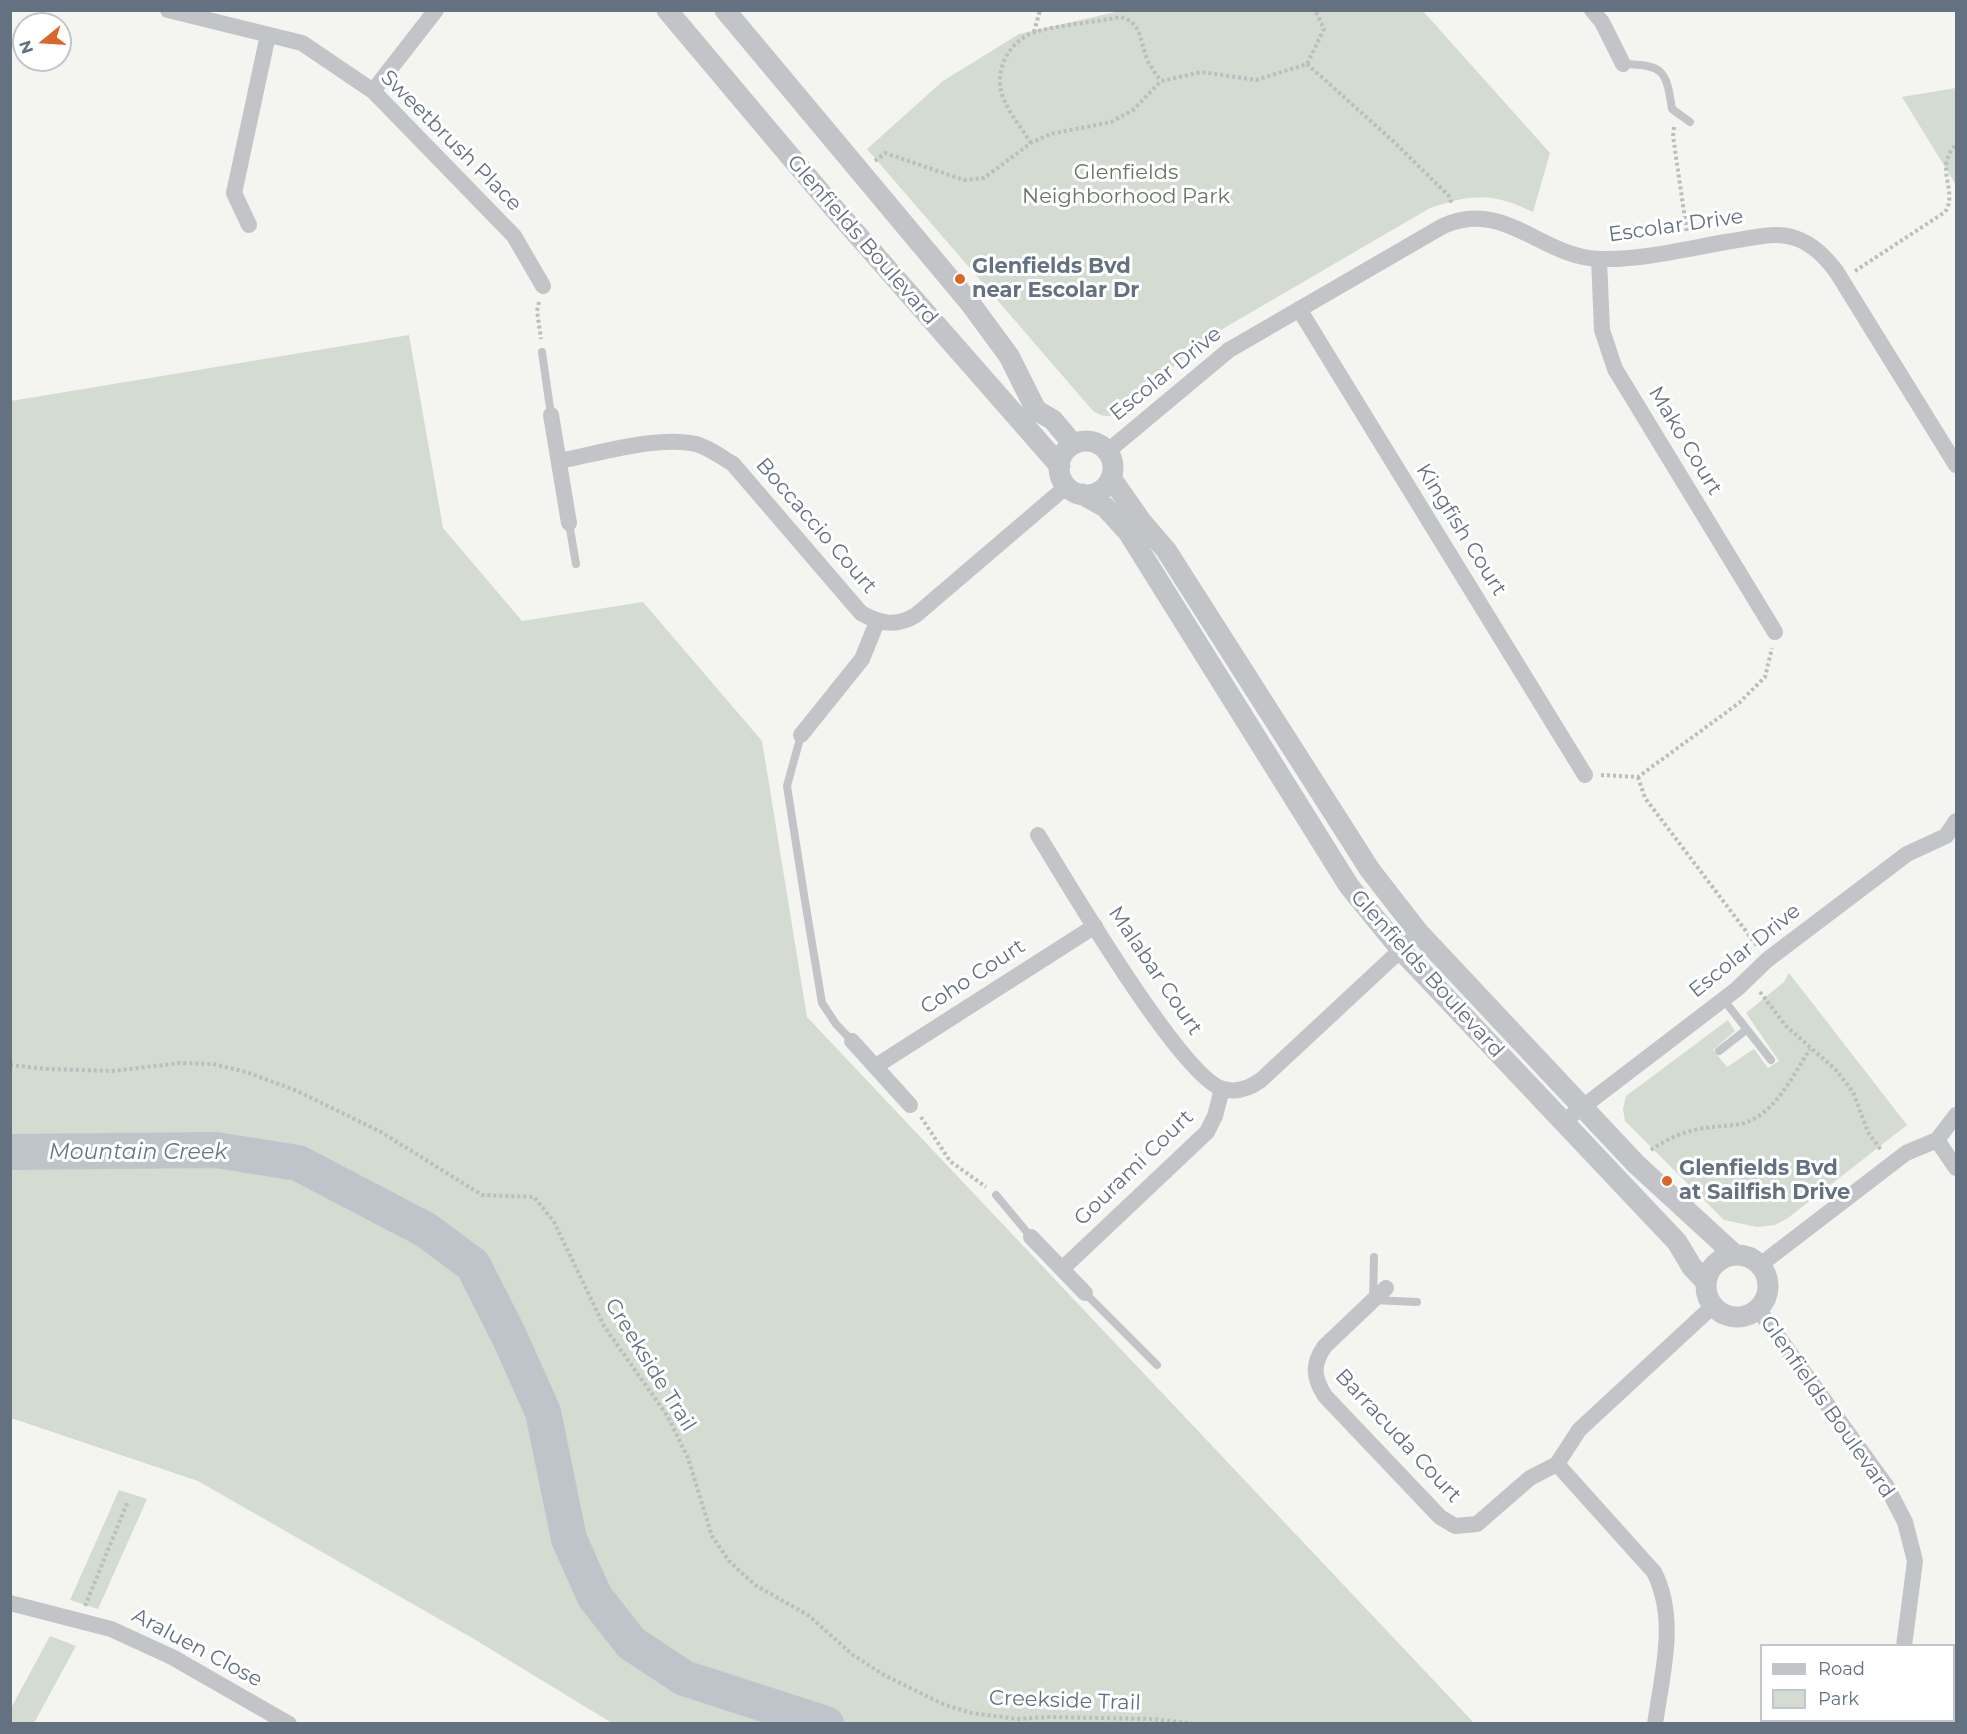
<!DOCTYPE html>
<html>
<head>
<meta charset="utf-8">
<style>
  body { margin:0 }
  #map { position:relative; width:1967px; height:1734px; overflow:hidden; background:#f4f4f0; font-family:Montserrat,sans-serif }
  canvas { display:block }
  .frame { position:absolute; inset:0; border:12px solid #647180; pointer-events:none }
  .legend { position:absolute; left:1760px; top:1644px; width:195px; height:78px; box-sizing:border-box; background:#fff; border:2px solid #c1c6cc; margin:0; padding:8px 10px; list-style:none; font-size:18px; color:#647180 }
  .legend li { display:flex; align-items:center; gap:12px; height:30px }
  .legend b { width:30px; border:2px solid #c1c6cc }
  .north { position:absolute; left:12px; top:12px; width:60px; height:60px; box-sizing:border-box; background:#fff; border:2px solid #c1c6cc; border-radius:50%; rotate:252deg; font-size:16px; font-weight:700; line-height:24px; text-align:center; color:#647180 }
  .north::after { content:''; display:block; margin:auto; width:21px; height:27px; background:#da662a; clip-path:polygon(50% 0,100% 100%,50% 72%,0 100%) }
</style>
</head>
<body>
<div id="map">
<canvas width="1967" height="1734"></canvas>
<div class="frame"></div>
<ul class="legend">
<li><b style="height:8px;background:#c2c4c8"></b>Road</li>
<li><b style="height:16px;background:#d4dbd1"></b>Park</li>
</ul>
<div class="north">N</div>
</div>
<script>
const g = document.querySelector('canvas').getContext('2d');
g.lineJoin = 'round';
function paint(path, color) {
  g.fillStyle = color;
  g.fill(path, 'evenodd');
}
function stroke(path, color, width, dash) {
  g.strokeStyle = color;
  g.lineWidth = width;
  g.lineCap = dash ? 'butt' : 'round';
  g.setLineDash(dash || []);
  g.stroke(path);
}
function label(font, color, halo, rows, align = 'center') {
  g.font = font + ' Montserrat,sans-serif';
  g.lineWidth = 6;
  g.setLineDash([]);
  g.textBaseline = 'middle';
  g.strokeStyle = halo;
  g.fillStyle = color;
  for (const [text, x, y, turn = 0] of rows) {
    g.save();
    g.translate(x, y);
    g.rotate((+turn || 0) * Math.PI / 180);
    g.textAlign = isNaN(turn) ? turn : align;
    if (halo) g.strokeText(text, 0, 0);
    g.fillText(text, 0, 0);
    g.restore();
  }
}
paint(new Path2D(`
  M1422,10L1550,153L1533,212C1491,192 1473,194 1430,208L1207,338L1119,413C1108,418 1103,417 1093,411L867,149L943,81L1019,34L1120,11Z
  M1956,88V185L1902,97Z
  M409,335L443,528L522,621L643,602L762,741L807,1017L1474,1723H612L474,1639L198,1481L11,1418V401Z
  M1789,973L1907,1125L1788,1218L1775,1225L1757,1227L1724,1220L1625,1121L1623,1109L1626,1096L1728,1020L1735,1031L1713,1050L1727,1067L1754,1049L1768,1068L1779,1061L1746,1013L1784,982Z
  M119,1490L147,1499L98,1609L70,1600Z
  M50,1636L76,1646L34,1723H11V1708Z`), '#d4dbd1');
stroke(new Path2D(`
  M10,1152L216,1150L298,1163L426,1230L473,1265L509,1336L543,1412L569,1539L595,1597L631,1643L684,1678L826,1724`), '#bdc5cb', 36);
stroke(new Path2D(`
  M1034,32L1040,10
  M1307,64L1394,142L1449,196L1452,205
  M1674,127L1673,136L1687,233
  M1031,143C1022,129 1010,114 1004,100C992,73 1008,41 1035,32C1057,25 1097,22 1121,17C1141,23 1140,39 1146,56C1149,65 1155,73 1161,81
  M875,161L885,153L964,180L984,178L1031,143L1050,134L1111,122L1133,110L1161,81L1201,72L1256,80L1307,64L1324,29L1315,10
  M1855,271L1945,212C1959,191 1933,168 1956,145
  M539,302L537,311L541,339
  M1601,775L1638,777L1739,703L1765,677L1772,648
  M1638,777L1645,798L1758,947
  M1760,992L1786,1026L1835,1069L1853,1092L1868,1132L1881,1150
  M10,1065L47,1069L113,1071L180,1063L213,1064L246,1072L295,1090L381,1132L482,1195L534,1197L554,1222L604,1326L668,1417L688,1458L712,1536L729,1561L755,1585L808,1615L853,1655L884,1675L945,1705L972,1713L1017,1719L1047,1717L1153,1719L1196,1724
  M921,1117L950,1161L986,1187
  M1651,1150C1666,1139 1687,1130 1706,1128C1721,1125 1738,1127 1752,1120C1779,1106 1794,1074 1810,1049
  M85,1606L128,1501`), '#bbbdbf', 4, [3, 3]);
stroke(new Path2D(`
  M1623,64C1664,65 1666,70 1672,109L1690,122
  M542,352L551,415
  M569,523L576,564
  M801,735L787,786L805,901L822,1003L836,1024L852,1041
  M1723,999L1771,1060
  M1719,1051L1746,1030
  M996,1195L1031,1237
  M1374,1257L1373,1300L1417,1302
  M1085,1293L1157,1365`), '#c2c4c8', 8);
stroke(new Path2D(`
  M168,10L302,43L373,91L514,236L543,286
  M1592,10L1602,22L1623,64
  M373,91L436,10
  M249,225L234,193L268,35
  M1599,259L1602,330L1615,369L1775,632
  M1299,309L1585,775
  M551,415L569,523
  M1108,451L1229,350L1443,226C1504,198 1542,258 1601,259C1644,260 1689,248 1732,241C1752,238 1775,231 1795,238C1813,244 1825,257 1836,271L1956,465
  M559,461C597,454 659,435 696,444C710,448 721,457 733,464L861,613C880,624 897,627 916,615L1067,486
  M801,735L862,659L877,622
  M1038,835C1066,880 1181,1077 1223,1089C1237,1093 1250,1088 1261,1080L1419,933
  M852,1041L910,1105
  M876,1066L1095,926
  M1563,1122L1737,989L1767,960L1907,854L1946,836L1956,821
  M1937,1140L1956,1168
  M1031,1237L1085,1293
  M1760,1265L1906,1153L1937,1140L1956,1115
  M1062,1269L1207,1132L1215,1116L1222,1089
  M1386,1288L1325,1346C1312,1364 1313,1377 1325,1396L1440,1517L1455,1526L1477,1524L1530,1478L1557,1464L1579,1430L1713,1306
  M1758,1309L1887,1487L1905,1522L1915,1561L1904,1646
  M1557,1464L1654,1572C1678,1619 1662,1674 1655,1724
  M10,1603L111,1629L172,1657L289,1724
  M1893,1724V1720`), '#c2c4c8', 16);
stroke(new Path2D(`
  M667,10L832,206L1060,466
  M725,10L970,303L1009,356L1036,410L1053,420L1073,444
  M1059 468a27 27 0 1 1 54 0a27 27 0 1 1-54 0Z
  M1111,478L1141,521L1166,550L1370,870L1419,933L1636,1164L1734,1254
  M1082,494L1105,507L1128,532L1349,886L1401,950L1677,1242L1692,1267L1706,1282
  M1706 1286a31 31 0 1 1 62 0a31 31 0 1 1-62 0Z`), '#c2c4c8', 21);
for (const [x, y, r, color] of [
  [960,279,6,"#da662a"],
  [1667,1181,6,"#da662a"]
]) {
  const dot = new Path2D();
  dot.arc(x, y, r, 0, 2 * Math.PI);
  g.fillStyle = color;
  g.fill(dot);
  stroke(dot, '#fff', 2);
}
label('21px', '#647180', '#fff', [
  ["Sweetbrush Place",451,141,45],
  ["Escolar Drive",1676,226,-8],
  ["Glenfields Boulevard",862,240,49],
  ["Escolar Drive",1166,374,-39],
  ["Mako Court",1685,441,59],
  ["Boccaccio Court",816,526,49],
  ["Kingfish Court",1461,530,58],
  ["Escolar Drive",1745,951,-39],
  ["Malabar Court",1155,971,56],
  ["Glenfields Boulevard",1427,974,48],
  ["Coho Court",973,977,-33],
  ["Gourami Court",1134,1168,-44],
  ["Creekside Trail",650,1365,58],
  ["Glenfields Boulevard",1827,1407,55],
  ["Barracuda Court",1398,1436,47],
  ["Araluen Close",197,1648,28],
  ["Creekside Trail",1065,1701,2]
]);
label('21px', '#657763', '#fff', [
  ["Glenfields",1126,173],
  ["Neighborhood Park",1126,197]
]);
label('bold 21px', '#647180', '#fff', [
  ["Glenfields Bvd",972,267],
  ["near Escolar Dr",972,291],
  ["Glenfields Bvd",1679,1169],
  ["at Sailfish Drive",1679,1193]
], 'left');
label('italic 22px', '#657884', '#fff', [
  ["Mountain Creek",138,1153]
]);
</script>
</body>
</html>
